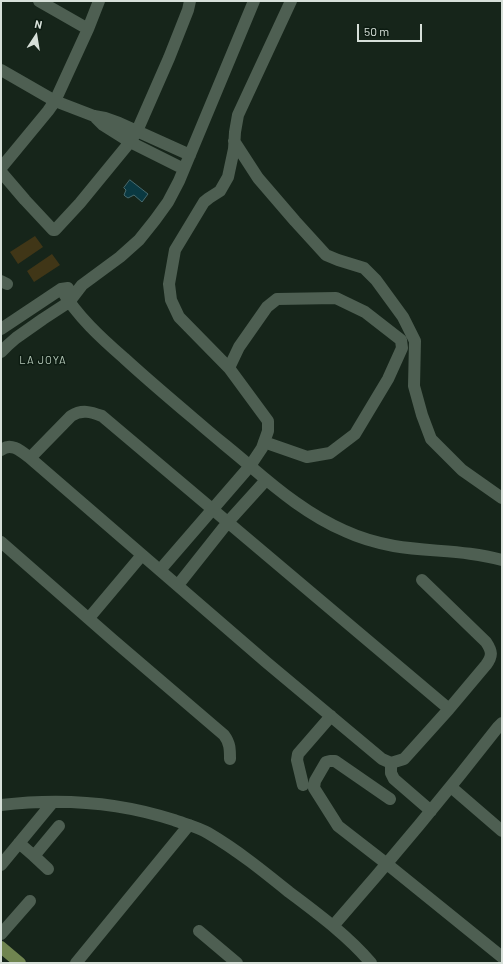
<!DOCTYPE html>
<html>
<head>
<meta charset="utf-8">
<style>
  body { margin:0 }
  #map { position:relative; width:503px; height:964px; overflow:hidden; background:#16251a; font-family:Barlow,sans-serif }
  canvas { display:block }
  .frame { position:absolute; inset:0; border:2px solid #d7e0d9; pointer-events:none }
  .north { position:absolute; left:16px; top:16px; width:40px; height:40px; -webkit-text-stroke:3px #0c1b11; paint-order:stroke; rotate:12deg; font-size:11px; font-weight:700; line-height:16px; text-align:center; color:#d7e0d9 }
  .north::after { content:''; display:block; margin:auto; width:14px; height:18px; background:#d7e0d9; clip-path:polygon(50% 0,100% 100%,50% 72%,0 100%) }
  .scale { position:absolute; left:357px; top:24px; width:65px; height:18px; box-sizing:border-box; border:2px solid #d7e0d9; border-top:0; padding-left:5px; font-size:12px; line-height:14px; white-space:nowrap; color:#d7e0d9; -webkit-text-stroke:3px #0c1b11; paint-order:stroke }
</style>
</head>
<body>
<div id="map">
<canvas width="503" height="964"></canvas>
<div class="frame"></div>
<div class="north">N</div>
<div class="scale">50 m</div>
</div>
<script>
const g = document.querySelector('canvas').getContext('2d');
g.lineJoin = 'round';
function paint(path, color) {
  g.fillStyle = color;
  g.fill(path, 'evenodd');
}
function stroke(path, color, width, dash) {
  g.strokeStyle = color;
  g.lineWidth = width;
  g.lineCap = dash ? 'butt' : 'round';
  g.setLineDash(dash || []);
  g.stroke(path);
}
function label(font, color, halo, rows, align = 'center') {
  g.font = font + ' Barlow,sans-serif';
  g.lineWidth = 3;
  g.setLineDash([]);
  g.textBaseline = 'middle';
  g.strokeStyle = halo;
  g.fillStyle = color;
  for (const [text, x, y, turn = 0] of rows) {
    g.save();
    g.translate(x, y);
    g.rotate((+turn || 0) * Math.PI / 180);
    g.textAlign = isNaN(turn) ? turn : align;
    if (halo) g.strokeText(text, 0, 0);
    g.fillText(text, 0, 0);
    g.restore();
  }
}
paint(new Path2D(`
  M35,236L43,247L18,264L10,252Z
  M52,254L60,265L34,282L27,271Z`), '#403617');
const water = new Path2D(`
  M130,180L148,194L142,202L134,195L128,198L125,196L124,195L126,190L124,188Z`);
paint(water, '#0a3942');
stroke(water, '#486b6f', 1);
stroke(new Path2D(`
  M39,1L88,29
  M1,70L55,101L94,116L105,118L119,123L190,155
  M96,118L103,125L130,142L184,169
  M234,141L258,178L295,221L326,255L338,260L364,268L376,280L403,317L415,341L414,386L422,415L431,439L462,470L502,498
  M1,168L48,111L55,101L88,29L99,1
  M1,172L25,200L53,230H55L80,203L130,142L137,131L169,58L188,10L190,1
  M1,281L7,284
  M61,289C77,316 101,338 124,358C149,381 174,402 200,424C216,438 234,452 250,466C279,491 310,516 345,531C360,538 378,543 394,546C430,552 467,550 502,560
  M1,329L61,289L68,288
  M1,352L8,345L16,338L43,319L69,302L82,285L120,257L139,240L155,220L168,202L179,181L254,1
  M229,368L239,347L267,307L277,299L336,298L365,312L401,340L402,348L388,379L355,434L330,453L307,457L264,442
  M1,450C11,442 21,451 30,458L266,662L382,759L391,763L404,759L449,709L486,665C493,656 492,651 486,642L422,580
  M30,458L71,416C82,409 91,412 102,416L449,709
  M1,542L113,640L224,735C230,743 230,749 230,759
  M160,570L250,466L262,448L268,431V421L229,368L179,317L171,300L169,284L175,250L204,202L209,198L220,191L228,177L234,149L235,132L238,115L291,1
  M178,585L228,522L266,480
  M89,618L142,555
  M391,763V773L394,779L431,811
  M303,785L297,760L298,754L331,716
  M451,787L502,831
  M390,799L335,761H330L326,762L315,781L314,788L338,826L387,864L502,957
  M1,805C59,798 119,802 174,820C185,824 198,827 208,833C237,850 263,871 289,892C318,914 347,935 371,963
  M19,843L34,856L59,826
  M34,856L48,869
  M1,865L53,802
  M333,926C390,861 445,795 498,727L502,723
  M199,931L237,963
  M1,934L30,901
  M76,963L189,825`), '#4e5f52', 12);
stroke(new Path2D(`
  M1,947L20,963`), '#708550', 12);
g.letterSpacing = '1px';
label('11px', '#b2c5b6', '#0c1b11', [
  ["LA JOYA",43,360]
]);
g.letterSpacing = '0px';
</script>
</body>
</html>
